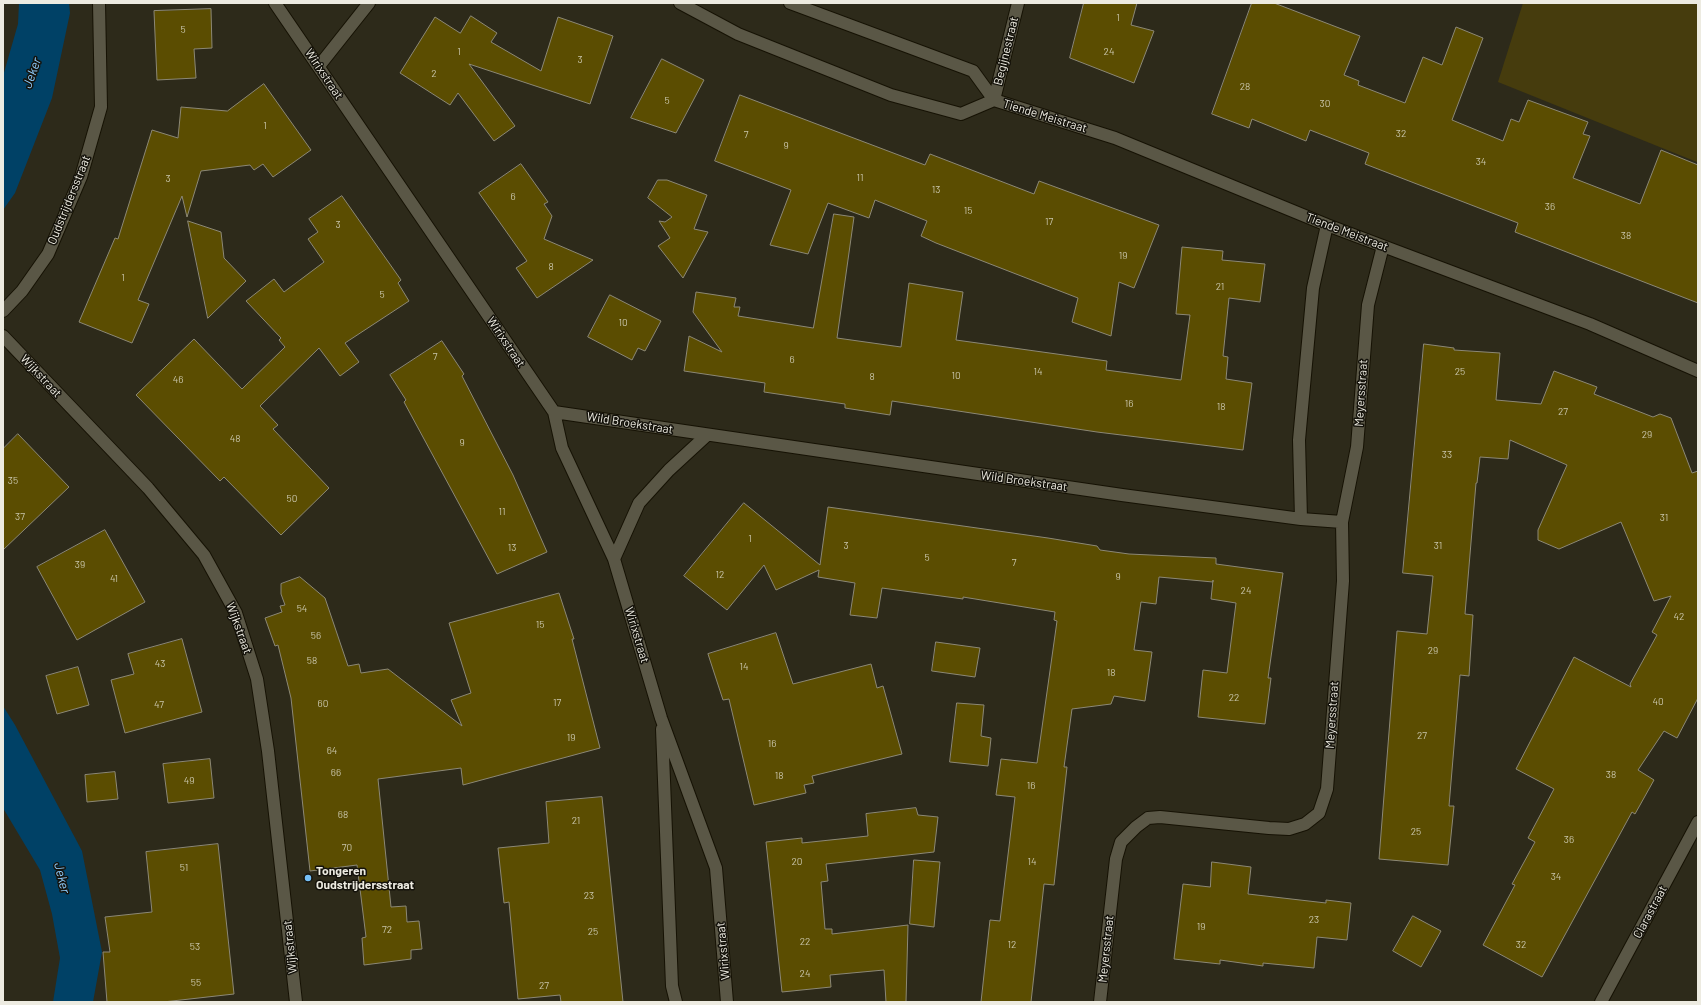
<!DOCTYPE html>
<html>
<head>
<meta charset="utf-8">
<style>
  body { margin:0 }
  #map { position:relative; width:1701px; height:1005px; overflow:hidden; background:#2d2a1a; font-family:Barlow,sans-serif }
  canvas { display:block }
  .frame { position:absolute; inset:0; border:4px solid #edebe1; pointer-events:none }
</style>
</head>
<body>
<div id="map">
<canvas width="1701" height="1005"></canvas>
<div class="frame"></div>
</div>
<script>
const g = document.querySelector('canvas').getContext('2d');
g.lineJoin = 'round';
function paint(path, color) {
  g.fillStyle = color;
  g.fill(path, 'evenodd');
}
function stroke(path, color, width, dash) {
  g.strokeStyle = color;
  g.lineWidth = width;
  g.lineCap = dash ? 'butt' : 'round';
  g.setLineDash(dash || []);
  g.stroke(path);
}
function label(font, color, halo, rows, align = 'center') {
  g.font = font + ' Barlow,sans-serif';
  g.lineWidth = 3;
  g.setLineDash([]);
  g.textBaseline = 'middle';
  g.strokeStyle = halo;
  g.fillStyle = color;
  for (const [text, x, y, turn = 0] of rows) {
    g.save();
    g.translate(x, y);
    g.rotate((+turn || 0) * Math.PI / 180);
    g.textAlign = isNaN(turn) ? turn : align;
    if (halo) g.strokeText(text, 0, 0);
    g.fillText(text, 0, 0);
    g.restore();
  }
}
paint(new Path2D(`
  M1523,3H1698L1697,162L1498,82Z`), '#463c0d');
paint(new Path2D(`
  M19,3H69L70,13L52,98L15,193L3,210V76L18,24Z
  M3,706L15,725L82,851L102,952L93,1002H53L60,958L52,914L40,870L3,808Z`), '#004166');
const building = new Path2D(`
  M1084,3H1137L1131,25L1154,31L1134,83L1070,58Z
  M1252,3H1274L1360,36L1344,75L1359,81L1358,85L1405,103L1423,57L1442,65L1456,27L1483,38L1452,120L1503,141L1511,119L1519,122L1528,100L1588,122L1583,134L1590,136L1573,178L1640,204L1661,150L1698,165V303L1515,232L1518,223L1365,164L1369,153L1310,130L1306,141L1252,119L1249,128L1212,114Z
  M211,9L212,48L194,49L196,78L157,80L154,11Z
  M471,16L497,33L491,42L541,71L558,17L613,36L590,104L469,64L515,126L494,141L458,93L450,105L400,73L435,17L460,33Z
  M662,59L704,80L676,133L631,118Z
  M264,84L311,150L273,177L263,164L254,170L250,165L201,171L187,217L182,196L138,300L149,304L132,343L79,322L115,238L118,239L152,130L178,138L181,107L227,111Z
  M740,95L925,165L930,154L1034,194L1039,181L1159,225L1134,288L1119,282L1111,336L1072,322L1078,298L936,243L921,236L927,221L875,200L869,218L828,203L808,254L770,245L791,190L715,161Z
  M521,164L548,202L544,204L552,216L544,239L593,260L537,298L516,268L527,261L479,193Z
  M658,180H667L707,195L694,229L708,232L683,278L658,246L670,238L659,221L665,222L672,217L648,198Z
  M342,196L401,280L398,283L409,301L345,343L359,362L340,376L319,348L260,406L278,425L273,429L329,488L281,535L224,477L220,481L136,395L194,339L242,389L285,347L279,340L281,338L246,301L274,279L284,292L324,262L308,239L318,232L309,219Z
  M834,214L854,217L837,338L901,347L909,283L963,292L956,340L1107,361L1106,370L1181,380L1190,315L1176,314L1182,247L1223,251L1222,260L1265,264L1260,302L1229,298L1223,356L1228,357L1226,379L1252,383L1243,450L1097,432L892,401L890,415L845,408V404L764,392L765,383L684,371L689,336L722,352L693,312L696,292L736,298L734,307H740L738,316L813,328Z
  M188,221L221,232L224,258L246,281L208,318Z
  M610,295L661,321L645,351L638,348L632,360L588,337Z
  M442,341L464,374L462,376L513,475L547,552L497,574L404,402L406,400L390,375Z
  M1424,344L1454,348V350L1500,353L1496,400L1541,404L1554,371L1597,387L1594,394L1653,417L1660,414L1671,418L1692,473L1698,471V698L1677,738L1664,731L1638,770L1654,780L1635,814L1632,812L1542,977L1483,945L1515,885L1512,884L1535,842L1528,838L1554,789L1516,769L1574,657L1631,687L1630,684L1657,635L1652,632L1671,596L1654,601L1621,522L1559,549L1538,540V530L1567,465L1510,440L1508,459L1480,457L1477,483H1476L1465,614L1473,615L1469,676L1460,675L1449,806H1454L1448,865L1379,859L1397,631L1427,634L1433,576L1403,573Z
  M18,434L69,487L3,550V449Z
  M744,503L820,565L828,507L1048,538L1097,546L1100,550L1129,554L1216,558V564L1283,573L1268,678H1271L1265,724L1198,717L1203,670L1227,673L1236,603L1211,599L1213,580V582L1159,577L1156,604L1141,602L1134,650L1152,652L1145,701L1114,696L1111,704L1072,709L1064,767H1067L1054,885L1044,884L1031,1002H981L990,920L1000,921L1015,797L996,795L1001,759L1037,763L1057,621L1054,620L1055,612L963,597V599L882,588L877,618L850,615L855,583L818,577L819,570L776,590L764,565L727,610L684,576Z
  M105,530L145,602L77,640L37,567Z
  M300,577L325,598L348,666L359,664L361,673L388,669L462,726L451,700L471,693L449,623L559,593L574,639H572L600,748L463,785L461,768L378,779L391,907L406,906L407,922L419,921L422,949L411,950V959L364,965L362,938L366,937L357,865L310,871L291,698L278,645L275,646L265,618L282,612L280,606L285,605L281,594V584Z
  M776,633L793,684L871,664L877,688L883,686L902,754L812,776L814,783L804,785L806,793L754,805L729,699L723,700L708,654Z
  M182,639L202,712L125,733L111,680L134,674L128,654Z
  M936,642L980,648L975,677L932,671Z
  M78,667L89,705L57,714L46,676Z
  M957,703L984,705L981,736L991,738L988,766L950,762Z
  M210,759L214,798L168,803L163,764Z
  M115,772L118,799L87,802L85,775Z
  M602,797L623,1002H561L560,995L518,999L509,902L504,903L498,848L549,843L546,802Z
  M916,808L918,815L938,817L934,852L826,864L828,881L821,882L825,929H832V934L908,925L906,1002H886L884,970L830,975L831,987L782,992L766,842L802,838V843L868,836L866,814Z
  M218,844L234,994L163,1002H107L103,952H110L105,917L152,912L146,852Z
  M914,860L940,862L934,927L910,924Z
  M1212,862L1251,867L1248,894L1326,903V900L1351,903L1347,940L1317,937L1314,968L1263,963V966L1220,960V964L1174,959L1183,884L1210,887Z
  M1413,916L1441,931L1421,967L1393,951Z`);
paint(building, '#5b4d01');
stroke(building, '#8c8876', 1);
const minor = new Path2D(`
  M275,3L554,412L562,448L614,559L661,718L716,868L727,1002
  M680,3L738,34L891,95L961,114L994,100
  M790,3L973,71L994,100L1115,138L1327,225L1590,324L1698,371
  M319,66L369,3
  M994,100L1018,3
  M3,311L22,291L48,254L81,177L101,107L99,3
  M3,336L148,488L204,555L236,613L257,679L268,751L296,1002
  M554,412L1122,495L1301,519L1342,522
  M1301,519L1299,440L1313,288L1327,225
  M614,559L639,503L669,470L707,435
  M662,729L672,986L676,1002
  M1100,1002L1116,859L1121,842L1136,827L1148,818L1160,817L1269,828L1289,829L1305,824L1319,813L1327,789L1343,581L1342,522L1357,447L1368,305L1383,246
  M1601,1002L1698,822`);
stroke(minor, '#161204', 14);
stroke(minor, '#5a5746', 12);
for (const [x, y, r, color] of [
  [308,878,4,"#76c0f7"]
]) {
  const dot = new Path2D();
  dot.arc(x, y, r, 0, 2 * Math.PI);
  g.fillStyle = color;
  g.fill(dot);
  stroke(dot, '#14120b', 1.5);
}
label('10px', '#c8c4a9', null, [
  ["1",1118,18],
  ["5",183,30],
  ["1",459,52],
  ["24",1109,52],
  ["3",580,60],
  ["2",434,74],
  ["28",1245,87],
  ["5",667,101],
  ["30",1325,104],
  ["1",265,126],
  ["32",1401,134],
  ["7",746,135],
  ["9",786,146],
  ["34",1481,162],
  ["11",860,178],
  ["3",168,179],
  ["13",936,190],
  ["6",513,197],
  ["36",1550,207],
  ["15",968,211],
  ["17",1049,222],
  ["3",338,225],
  ["38",1626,236],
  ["19",1123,256],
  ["8",551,267],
  ["1",123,278],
  ["21",1220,287],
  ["5",382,295],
  ["10",623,323],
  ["7",435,357],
  ["6",792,360],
  ["14",1038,372],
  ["25",1460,372],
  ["10",956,376],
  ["8",872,377],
  ["46",178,380],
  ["16",1129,404],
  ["18",1221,407],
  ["27",1563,412],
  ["29",1647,435],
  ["48",235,439],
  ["9",462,443],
  ["33",1447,455],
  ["35",13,481],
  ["50",292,499],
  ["11",502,512],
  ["37",20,517],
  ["31",1664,518],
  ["1",750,539],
  ["3",846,546],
  ["31",1438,546],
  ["13",512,548],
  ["5",927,558],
  ["7",1014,563],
  ["39",80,565],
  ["12",720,575],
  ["9",1118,577],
  ["41",114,579],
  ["24",1246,591],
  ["54",302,609],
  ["42",1679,617],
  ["15",540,625],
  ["56",316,636],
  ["29",1433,651],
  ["58",312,661],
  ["43",160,664],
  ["14",744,667],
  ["18",1111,673],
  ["22",1234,698],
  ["40",1658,702],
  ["17",557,703],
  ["60",323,704],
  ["47",159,705],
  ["27",1422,736],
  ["19",571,738],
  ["16",772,744],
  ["64",332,751],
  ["66",336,773],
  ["38",1611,775],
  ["18",779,776],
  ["49",189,781],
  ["16",1031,786],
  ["68",343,815],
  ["21",576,821],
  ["25",1416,832],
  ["36",1569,840],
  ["70",347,848],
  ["20",797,862],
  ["14",1032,862],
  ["51",184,868],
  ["34",1556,877],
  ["23",589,896],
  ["23",1314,920],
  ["19",1201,927],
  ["72",387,930],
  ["25",593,932],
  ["22",805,942],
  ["12",1012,945],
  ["32",1521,945],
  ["53",195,947],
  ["24",805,974],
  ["55",196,983],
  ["27",544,986]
]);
label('12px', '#edebe1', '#14120b', [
  ["Begijnestraat",1006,51,-76],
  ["Wirixstraat",324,74,56],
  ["Tiende Meistraat",1045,116,17],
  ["Oudstrijdersstraat",69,200,-68],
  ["Tiende Meistraat",1347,232,21],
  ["Wirixstraat",506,342,56],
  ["Wijkstraat",41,376,47],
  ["Meyersstraat",1361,393,-86],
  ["Wild Broekstraat",630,423,9],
  ["Wild Broekstraat",1024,481,8],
  ["Wijkstraat",239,628,70],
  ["Wirixstraat",637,635,73],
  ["Meyersstraat",1332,715,-86],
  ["Clarastraat",1650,912,-62],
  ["Wijkstraat",290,947,-96],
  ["Meyersstraat",1106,949,-84],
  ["Wirixstraat",723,951,-95]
]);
label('bold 12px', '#edebe1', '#14120b', [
  ["Tongeren",316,871],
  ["Oudstrijdersstraat",316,885]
], 'left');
label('italic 13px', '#8eccfd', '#14120b', [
  ["Jeker",32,73,-70],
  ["Jeker",62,878,76]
]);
</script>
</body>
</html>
